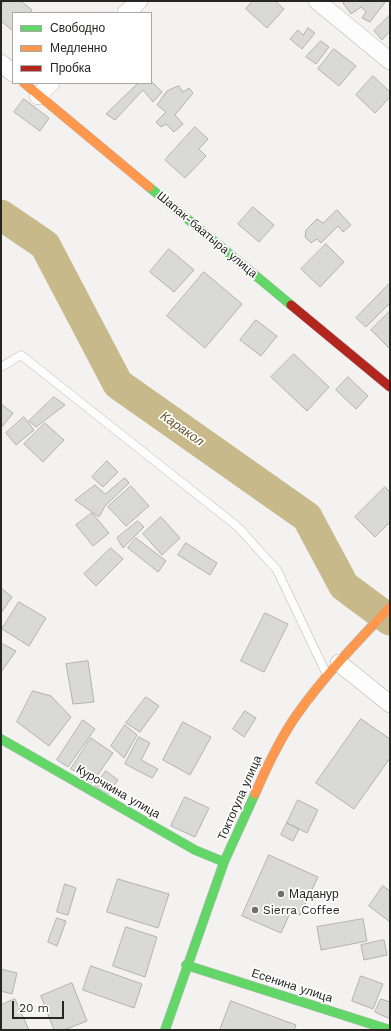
<!DOCTYPE html>
<html>
<head>
<meta charset="utf-8">
<style>
  body { margin:0 }
  #map { position:relative; width:391px; height:1031px; overflow:hidden; background:#f3f2f1; font-family:"Work Sans",sans-serif }
  canvas { display:block }
  .frame { position:absolute; inset:0; border:2px solid #262625; pointer-events:none }
  .legend { position:absolute; left:12px; top:12px; width:140px; height:72px; box-sizing:border-box; background:#fff; border:1px solid #a8a8a8; margin:0; padding:5px 7px; list-style:none; font-size:12px; color:#262625 }
  .legend li { display:flex; align-items:center; gap:8px; height:20px }
  .legend b { width:20px; border:1px solid #a8a8a8 }
  .scale { position:absolute; left:12px; top:1001px; width:52px; height:18px; box-sizing:border-box; border:2px solid #262625; border-top:0; padding-left:5px; font-size:12px; line-height:14px; white-space:nowrap; color:#262625; -webkit-text-stroke:3px #fff; paint-order:stroke }
</style>
</head>
<body>
<div id="map">
<canvas width="391" height="1031"></canvas>
<div class="frame"></div>
<ul class="legend">
<li><b style="height:5px;background:#63d668"></b>Свободно</li>
<li><b style="height:5px;background:#ff974d"></b>Медленно</li>
<li><b style="height:5px;background:#b3261e"></b>Пробка</li>
</ul>
<div class="scale">20 m</div>
</div>
<script>
const g = document.querySelector('canvas').getContext('2d');
g.lineJoin = 'round';
function stroke(path, color, width, dash) {
  g.strokeStyle = color;
  g.lineWidth = width;
  g.lineCap = dash ? 'butt' : 'round';
  g.setLineDash(dash || []);
  g.stroke(path);
}
function paint(path, color) {
  g.fillStyle = color;
  g.fill(path, 'evenodd');
}
function label(font, color, halo, rows, align = 'center') {
  g.font = font + ' "Work Sans",sans-serif';
  g.lineWidth = 3.5;
  g.setLineDash([]);
  g.textBaseline = 'middle';
  g.strokeStyle = halo;
  g.fillStyle = color;
  for (const [text, x, y, turn = 0] of rows) {
    g.save();
    g.translate(x, y);
    g.rotate((+turn || 0) * Math.PI / 180);
    g.textAlign = isNaN(turn) ? turn : align;
    if (halo) g.strokeText(text, 0, 0);
    g.fillText(text, 0, 0);
    g.restore();
  }
}
stroke(new Path2D(`
  M1,215L45,245L118,384L307,517L344,586L390,620`), '#c7b989', 31);
const building = new Path2D(`
  M5,1H21L32,10L30,13H13V31L1,21V6Z
  M253,1H275L284,9L267,28L246,9Z
  M346,1H386L370,22L362,18L366,12L361,7L351,14L343,3Z
  M390,15V31L382,40L374,31Z
  M308,28L315,33L302,49L290,39L298,30L303,35Z
  M321,41L329,47L316,64L306,57Z
  M334,49L356,66L339,86L318,69Z
  M373,76L390,92V97L375,113L356,95Z
  M151,81L162,92L153,102L143,90L115,120L106,114L138,83H151Z
  M179,86L183,92L189,88L193,93L175,115L183,124L174,132L166,124L161,127L156,122L166,112L157,105L167,91Z
  M24,99L49,118L40,131L14,112Z
  M195,127L208,139L199,149L206,156L185,178L165,160Z
  M253,207L274,225L259,242L238,224Z
  M337,210L351,225L343,232L338,226L321,243L317,239L311,243L305,237L306,230L317,219L323,223Z
  M326,244L344,262L320,287L301,269Z
  M169,249L194,270L174,292L150,272Z
  M204,272L242,304L205,348L167,316Z
  M390,283V303L366,327L356,318Z
  M390,311V349L371,330Z
  M256,320L277,336L261,356L240,340Z
  M294,354L329,387L307,411L271,377Z
  M348,377L368,396L356,409L336,390Z
  M54,397L65,405L36,427L29,421Z
  M1,404L13,413L1,428Z
  M24,417L34,430L16,445L6,433Z
  M45,423L64,440L43,462L24,444Z
  M107,461L118,472L103,487L92,477Z
  M125,478L129,483L105,506L99,517L75,500L95,485L105,494Z
  M131,486L149,506L126,526L108,507Z
  M385,487L390,492V522L375,537L355,517Z
  M92,513L109,533L93,546L76,525Z
  M161,517L180,538L162,555L143,534Z
  M138,521L144,527L123,548L117,538Z
  M136,538L166,561L158,572L128,548Z
  M186,543L217,563L210,575L178,555Z
  M111,548L123,559L96,586L84,574Z
  M1,588L12,597L1,613Z
  M19,602L46,618L29,646L2,629Z
  M265,613L288,624L264,672L241,661Z
  M1,643L16,651L1,672Z
  M88,661L94,702L73,704L66,664Z
  M33,691L51,696L71,717L49,746L17,722Z
  M146,697L159,706L140,732L126,723Z
  M245,711L256,718L244,737L233,729Z
  M361,719L390,739V758L354,809L316,783Z
  M83,720L95,729L68,767L57,760Z
  M183,722L211,737L190,775L163,760Z
  M125,725L137,735L124,758L111,746Z
  M139,737L150,743L141,760L158,769L152,778L125,764Z
  M91,738L113,753L92,783L71,769Z
  M106,771L118,780L107,795L95,786Z
  M185,797L209,808L195,837L171,826Z
  M298,800L318,810L307,833L287,823Z
  M287,823L299,829L293,841L281,835Z
  M269,855L318,877L300,915L291,911L281,933L242,916Z
  M118,879L169,894L158,928L107,912Z
  M65,884L76,888L68,915L57,912Z
  M383,886L390,891V922L369,906Z
  M57,918L66,921L57,946L48,942Z
  M363,919L367,941L321,950L317,927Z
  M126,927L157,937L145,977L113,966Z
  M384,940L387,955L364,960L361,945Z
  M91,966L142,984L134,1008L83,990Z
  M1,969L17,973L12,994L1,991Z
  M361,976L383,984L373,1009L352,1001Z
  M72,983L87,1021L64,1030H54L41,996Z
  M15,999L29,1030H1V1005Z
  M381,999L390,1002V1019L375,1012Z
  M231,1001L296,1025L294,1030H220Z`);
paint(building, '#d9d9d8');
stroke(building, '#b2b1b0', 1);
const lane = new Path2D(`
  M1,367L21,355L238,527L277,570L326,673`);
const street = new Path2D(`
  M317,1L390,61
  M126,13L139,1
  M1,63L13,73
  M38,96L51,83
  M339,663L390,704`);
const fast = new Path2D(`
  M149,187L291,305
  M1,739L195,850L224,862
  M186,965L390,1030
  M165,1030L224,862L255,794`);
const slow = new Path2D(`
  M24,83L149,187
  M255,794C267,766 280,738 298,713C325,675 358,641 390,607`);
const jam = new Path2D(`
  M291,305L390,387`);
stroke(lane, '#b7b6b5', 9);
stroke(street, '#b7b6b5', 18);
stroke(fast, '#b7b6b5', 10);
stroke(slow, '#b7b6b5', 10);
stroke(jam, '#b7b6b5', 10);
stroke(lane, '#fdfdfd', 8);
stroke(street, '#fdfdfd', 17);
stroke(fast, '#63d668', 9);
stroke(slow, '#ff974d', 9);
stroke(jam, '#b3261e', 9);
for (const [x, y, r, color] of [
  [281,894,4,"#6e6d6c"],
  [255,910,4,"#6e6d6c"]
]) {
  const dot = new Path2D();
  dot.arc(x, y, r, 0, 2 * Math.PI);
  g.fillStyle = color;
  g.fill(dot);
  stroke(dot, '#fff', 1.5);
}
label('12px', '#262625', '#fff', [
  ["Шапак-баатыра улица",207,235,40],
  ["Курочкина улица",118,792,30],
  ["Токтогула улица",240,798,-66],
  ["Есенина улица",292,986,18]
]);
label('12px', '#262625', '#fff', [
  ["Маданур",289,894],
  ["Sierra Coffee",263,910]
], 'left');
label('italic 13px', '#645623', '#fff', [
  ["Каракол",182,429,35]
]);
</script>
</body>
</html>
